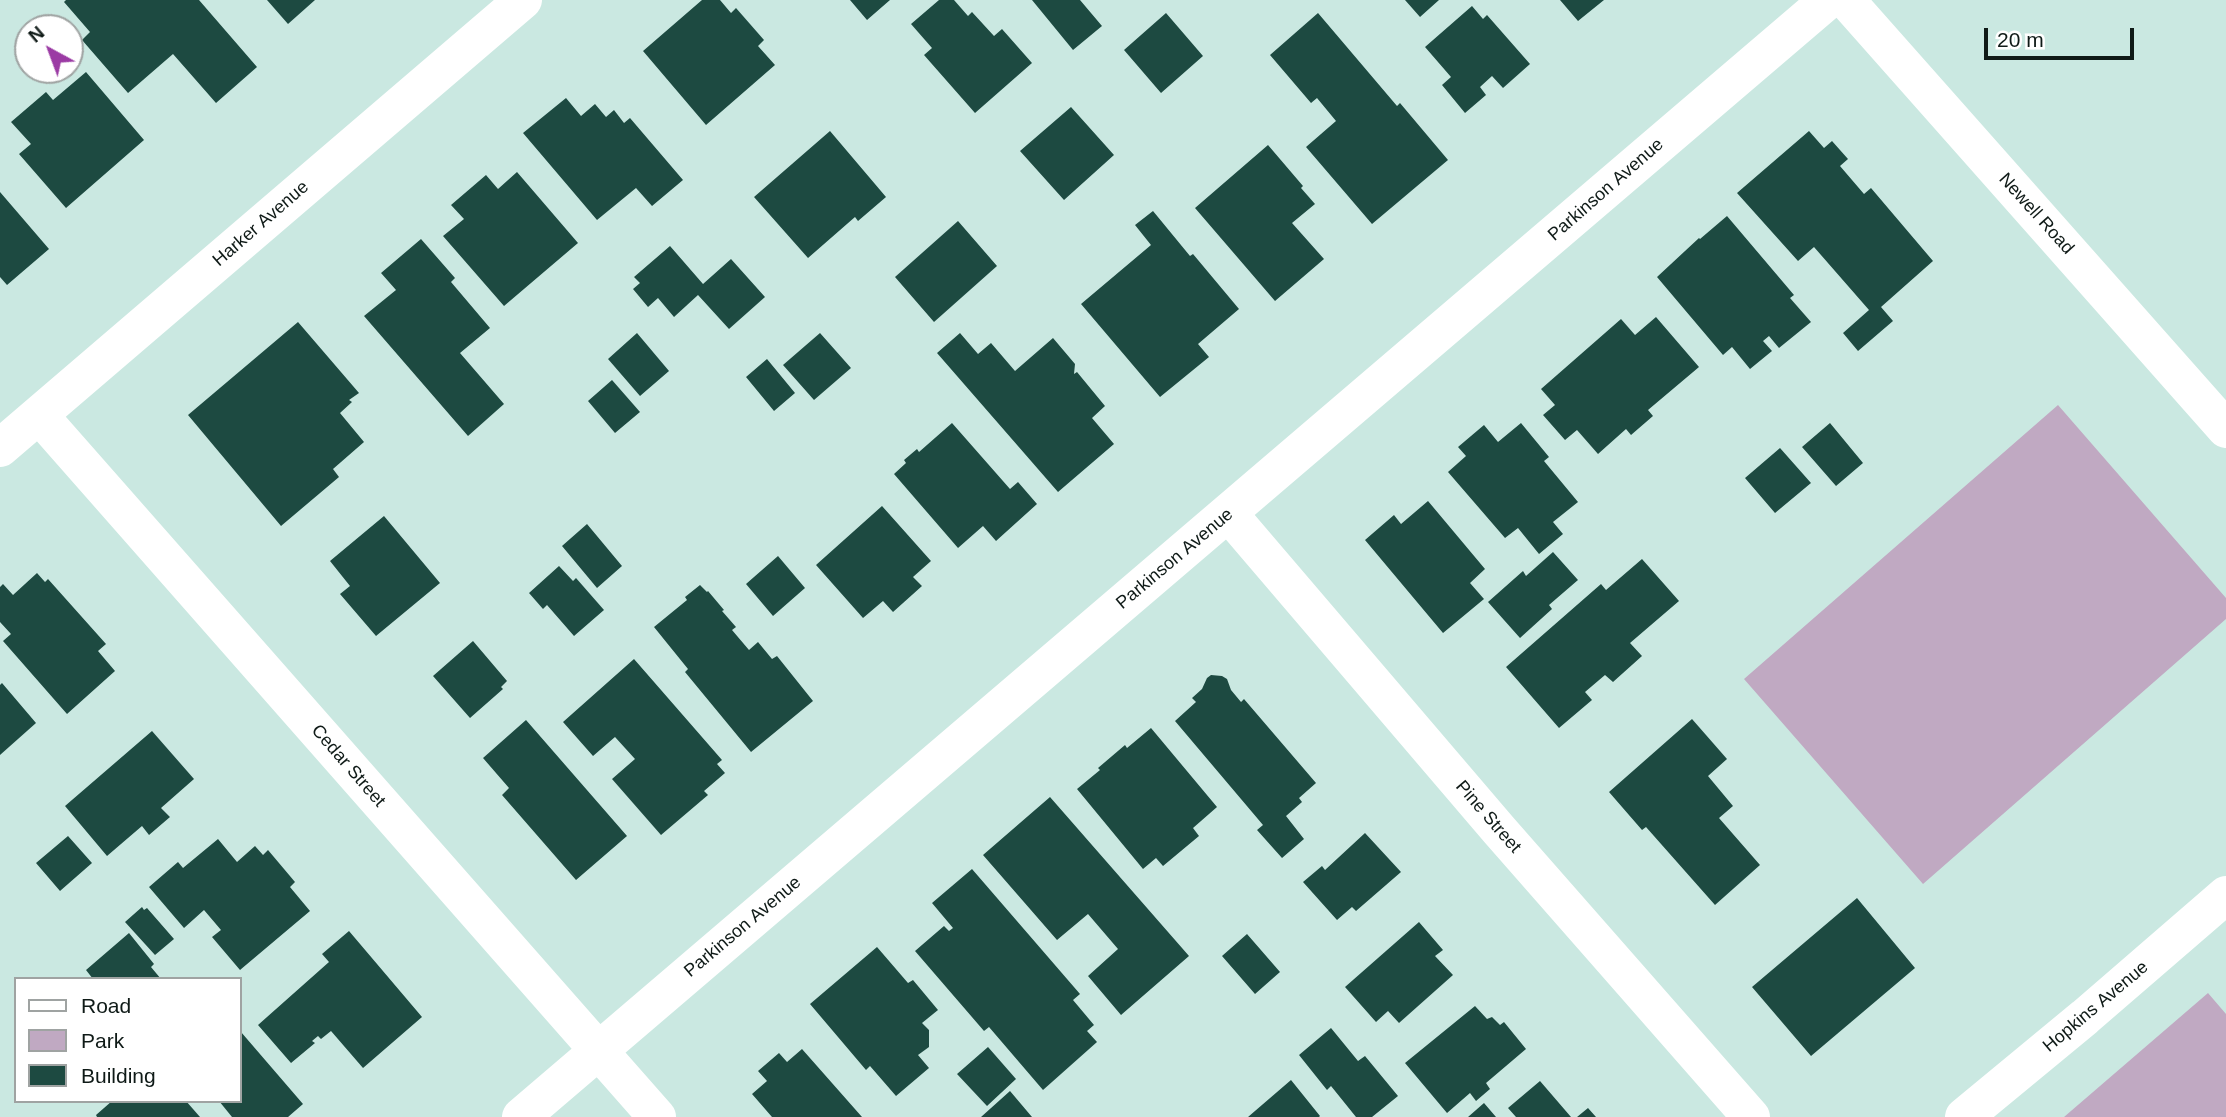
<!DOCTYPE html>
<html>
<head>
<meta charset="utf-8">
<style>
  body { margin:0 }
  #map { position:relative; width:2226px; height:1117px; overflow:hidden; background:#cae8e1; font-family:Helvetica,sans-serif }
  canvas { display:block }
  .legend { position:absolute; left:14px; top:977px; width:228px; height:126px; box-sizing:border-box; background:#fff; border:2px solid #9fa3a2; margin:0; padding:9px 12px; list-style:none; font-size:21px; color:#0f1a17 }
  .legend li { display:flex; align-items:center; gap:14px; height:35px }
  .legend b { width:35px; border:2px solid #9fa3a2 }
  .north { position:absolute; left:14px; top:14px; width:70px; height:70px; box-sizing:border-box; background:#fff; border:2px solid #9fa3a2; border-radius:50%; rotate:319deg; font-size:19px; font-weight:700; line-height:28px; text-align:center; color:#0f1a17 }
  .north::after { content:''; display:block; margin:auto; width:24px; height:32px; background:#9b3ba4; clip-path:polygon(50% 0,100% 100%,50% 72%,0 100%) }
  .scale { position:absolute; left:1984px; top:28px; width:150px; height:32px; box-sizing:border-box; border:4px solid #0f1a17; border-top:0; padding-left:9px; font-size:21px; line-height:24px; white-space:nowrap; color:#0f1a17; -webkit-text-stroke:5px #fff; paint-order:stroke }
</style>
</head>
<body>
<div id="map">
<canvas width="2226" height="1117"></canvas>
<ul class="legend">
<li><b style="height:9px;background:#fff"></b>Road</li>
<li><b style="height:19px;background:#c0a9c2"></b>Park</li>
<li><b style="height:19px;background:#1d4a41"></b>Building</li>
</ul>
<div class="north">N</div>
<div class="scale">20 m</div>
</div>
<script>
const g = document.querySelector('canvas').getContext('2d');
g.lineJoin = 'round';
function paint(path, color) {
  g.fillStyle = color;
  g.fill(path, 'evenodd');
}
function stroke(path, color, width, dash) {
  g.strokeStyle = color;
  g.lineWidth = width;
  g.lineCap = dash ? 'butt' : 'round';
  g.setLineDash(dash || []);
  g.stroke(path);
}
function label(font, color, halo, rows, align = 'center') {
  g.font = font + ' Helvetica,sans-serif';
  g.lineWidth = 7;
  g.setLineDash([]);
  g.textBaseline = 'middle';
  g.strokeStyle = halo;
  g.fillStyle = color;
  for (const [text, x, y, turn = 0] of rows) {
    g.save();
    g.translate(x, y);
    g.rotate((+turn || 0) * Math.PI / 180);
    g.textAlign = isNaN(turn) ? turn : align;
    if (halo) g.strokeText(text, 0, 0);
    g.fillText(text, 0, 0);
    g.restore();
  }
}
paint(new Path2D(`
  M2058,405L2226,598V619L1923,884L1744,679Z
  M2208,993L2226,1014V1117H2064Z`), '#c0a9c2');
paint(new Path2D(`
  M66,0H199L257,67L216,103L173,54L128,93L82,40L90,32L64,2Z
  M267,0H315L288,24Z
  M702,0H720L731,13L736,8L764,40L758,46L775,65L706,125L643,51Z
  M850,0H890L867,20Z
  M939,0H954L968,16L972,12L994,36L1002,29L1032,63L975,113L924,55L932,48L911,24Z
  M1032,0H1080L1102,26L1073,50Z
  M1405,0H1439L1420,17Z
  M1560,0H1604L1578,21Z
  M1472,6L1483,19L1487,15L1530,64L1503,88L1492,76L1480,87L1486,95L1465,113L1442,85L1451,77L1425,47Z
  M1166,13L1203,56L1161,93L1124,50Z
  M1318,13L1397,106L1400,103L1448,160L1372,224L1306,147L1336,121L1317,98L1311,103L1270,55Z
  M86,72L144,140L66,208L19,154L31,144L11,122L46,92L53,100Z
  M566,98L581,116L595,104L606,117L614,110L624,123L630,118L683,180L652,206L636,188L597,220L523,133Z
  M1071,107L1114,155L1064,200L1020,151Z
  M830,131L886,197L858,221L855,217L808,258L754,197Z
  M1809,131L1824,148L1832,141L1848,159L1840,166L1864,194L1871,188L1933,261L1881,307L1893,321L1858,351L1843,333L1869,310L1814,247L1798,261L1737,193Z
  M1268,145L1303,186L1301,188L1315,204L1292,223L1324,259L1275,301L1195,208Z
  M517,172L578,243L504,306L443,236L464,219L451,205L486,175L498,189Z
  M0,192L49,249L7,285L0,277Z
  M1153,211L1190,256L1193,254L1239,309L1198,344L1209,357L1160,397L1081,304L1151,245L1135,225Z
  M1727,216L1794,295L1790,298L1811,322L1779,348L1769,336L1763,341L1772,351L1750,369L1732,347L1723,355L1657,277L1699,238L1700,239Z
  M958,221L997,266L934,322L895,277Z
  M421,239L455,278L451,282L490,328L460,353L504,404L468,436L364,316L396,290L381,273Z
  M670,246L703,284L731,259L765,297L729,329L698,295L674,317L658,298L648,307L633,289L640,283L634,277Z
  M1656,317L1699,367L1648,410L1653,416L1631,435L1626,429L1598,454L1577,430L1565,440L1543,415L1555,405L1541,389L1621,319L1635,335Z
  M298,322L359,393L349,400L352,402L340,413L364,442L333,469L339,477L281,526L188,415Z
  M637,333L669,371L640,396L608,359Z
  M820,333L851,368L814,400L783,365Z
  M960,333L978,354L991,343L1015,371L1053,338L1075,364L1074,374L1077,372L1105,406L1092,418L1114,444L1058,492L937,353Z
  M767,359L795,393L774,411L746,377Z
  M612,380L640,412L615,433L588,401Z
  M952,423L1010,489L1018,482L1037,504L996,541L983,526L958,548L894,474L906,463L904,460L917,449L919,452Z
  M1521,423L1549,457L1544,461L1578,502L1553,522L1563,534L1539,554L1518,528L1505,538L1448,472L1466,456L1458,447L1484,425L1498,442Z
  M1830,423L1863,463L1836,486L1802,447Z
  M1780,448L1811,483L1775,513L1745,478Z
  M1428,501L1485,569L1470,583L1484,599L1443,633L1365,540L1394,515L1401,524Z
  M882,506L931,561L913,577L922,586L893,612L883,601L863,618L816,565Z
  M384,516L440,583L376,636L340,594L350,586L330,561Z
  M587,524L622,566L597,588L562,546Z
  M1553,552L1578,580L1549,605L1552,609L1520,638L1488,602L1523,571L1526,576Z
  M778,556L805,588L773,616L746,584Z
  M1642,559L1679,601L1630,643L1642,656L1613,682L1605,675L1585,692L1592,700L1559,728L1506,667L1601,584L1606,590Z
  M559,566L573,581L576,578L604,610L574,636L547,605L543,609L529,593Z
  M37,573L45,582L48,579L106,644L98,651L115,671L67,714L3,641L11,634L0,622V587L3,584L13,595Z
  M700,585L707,592L708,591L724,610L722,611L736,627L732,630L749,650L758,642L772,659L777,656L813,701L751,752L685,672L688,669L654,627L687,600L685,597Z
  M473,641L507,681L501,687L503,689L470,718L433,676Z
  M634,659L722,760L717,764L725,773L704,791L708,795L661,835L612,779L635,759L615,737L593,756L563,722Z
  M1211,675L1222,676L1227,679L1231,690L1241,702L1244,699L1316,783L1299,798L1302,802L1286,816L1304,839L1282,858L1257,830L1263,825L1175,721L1196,702L1192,698L1202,689L1207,678Z
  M2,683L36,723L0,755V685Z
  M1692,719L1727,759L1708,776L1733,806L1719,818L1760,865L1715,905L1646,827L1642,830L1609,792Z
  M526,720L627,836L576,880L502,795L509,788L483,758Z
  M1151,728L1217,807L1193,828L1199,836L1163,866L1156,858L1143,869L1077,789L1100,770L1098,768L1125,745L1127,748Z
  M152,731L194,779L161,808L170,817L149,835L142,826L107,856L65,806Z
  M1050,797L1189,956L1121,1015L1088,976L1118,949L1088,914L1057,940L983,855Z
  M1365,833L1401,872L1356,911L1352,907L1337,920L1303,882L1322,866L1325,870Z
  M68,836L92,863L60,891L36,863Z
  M218,839L237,862L255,846L263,855L268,850L295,882L290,887L310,911L240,970L212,937L221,930L204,910L184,928L149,887L178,862L183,868Z
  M972,869L1080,994L1073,1000L1094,1025L1087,1031L1097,1042L1043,1090L989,1027L984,1031L915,951L944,926L949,931L953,928L932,903Z
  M1857,898L1915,968L1811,1056L1752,987Z
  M142,907L144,910L147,908L174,939L155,955L125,922Z
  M1419,922L1443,950L1435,956L1453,975L1399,1023L1388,1011L1376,1022L1345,987Z
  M349,931L422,1017L363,1068L331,1031L321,1039L318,1036L312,1041L315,1043L291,1063L258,1025L329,962L322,954Z
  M129,933L154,964L151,967L161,979H93L86,970Z
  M1247,934L1280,972L1255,994L1222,956Z
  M877,947L908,983L913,980L938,1010L922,1023L929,1030V1047L918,1055L929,1068L896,1096L870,1066L866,1070L810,1004Z
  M1475,1006L1487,1019L1492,1017L1500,1025L1504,1022L1526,1049L1486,1083L1490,1089L1476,1101L1470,1093L1447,1113L1405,1063Z
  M1331,1028L1358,1061L1365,1056L1398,1096L1372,1117H1356L1331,1086L1327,1090L1299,1055Z
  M241,1032L303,1104L288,1117H232L219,1101H240V1034Z
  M988,1047L1016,1079L987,1106L957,1074Z
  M802,1049L862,1117H772L752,1094L767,1081L758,1071L779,1053L787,1062Z
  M1291,1080L1320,1116L1319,1117H1248Z
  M1540,1081L1571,1117H1516L1508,1108Z
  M1010,1091L1032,1117H981Z
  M112,1101H186L200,1117H97L96,1115Z
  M1484,1103L1496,1117H1468Z
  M1588,1108L1596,1117H1577Z`), '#1d4a41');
stroke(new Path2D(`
  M39,415L657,1117
  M0,448L523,0
  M1229,514L1499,830L1751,1117
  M521,1117L1828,0
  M1964,1117L2085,1017L2226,895`), '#fff', 38);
stroke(new Path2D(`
  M1846,0L2226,429`), '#fff', 38);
label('18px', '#0f1a17', '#fff', [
  ["Parkinson Avenue",1606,190,-41],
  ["Newell Road",2036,214,48],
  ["Harker Avenue",261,224,-41],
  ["Parkinson Avenue",1175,559,-40],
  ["Cedar Street",348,766,49],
  ["Pine Street",1488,817,49],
  ["Parkinson Avenue",743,927,-40],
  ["Hopkins Avenue",2096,1007,-40]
]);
</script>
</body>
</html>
